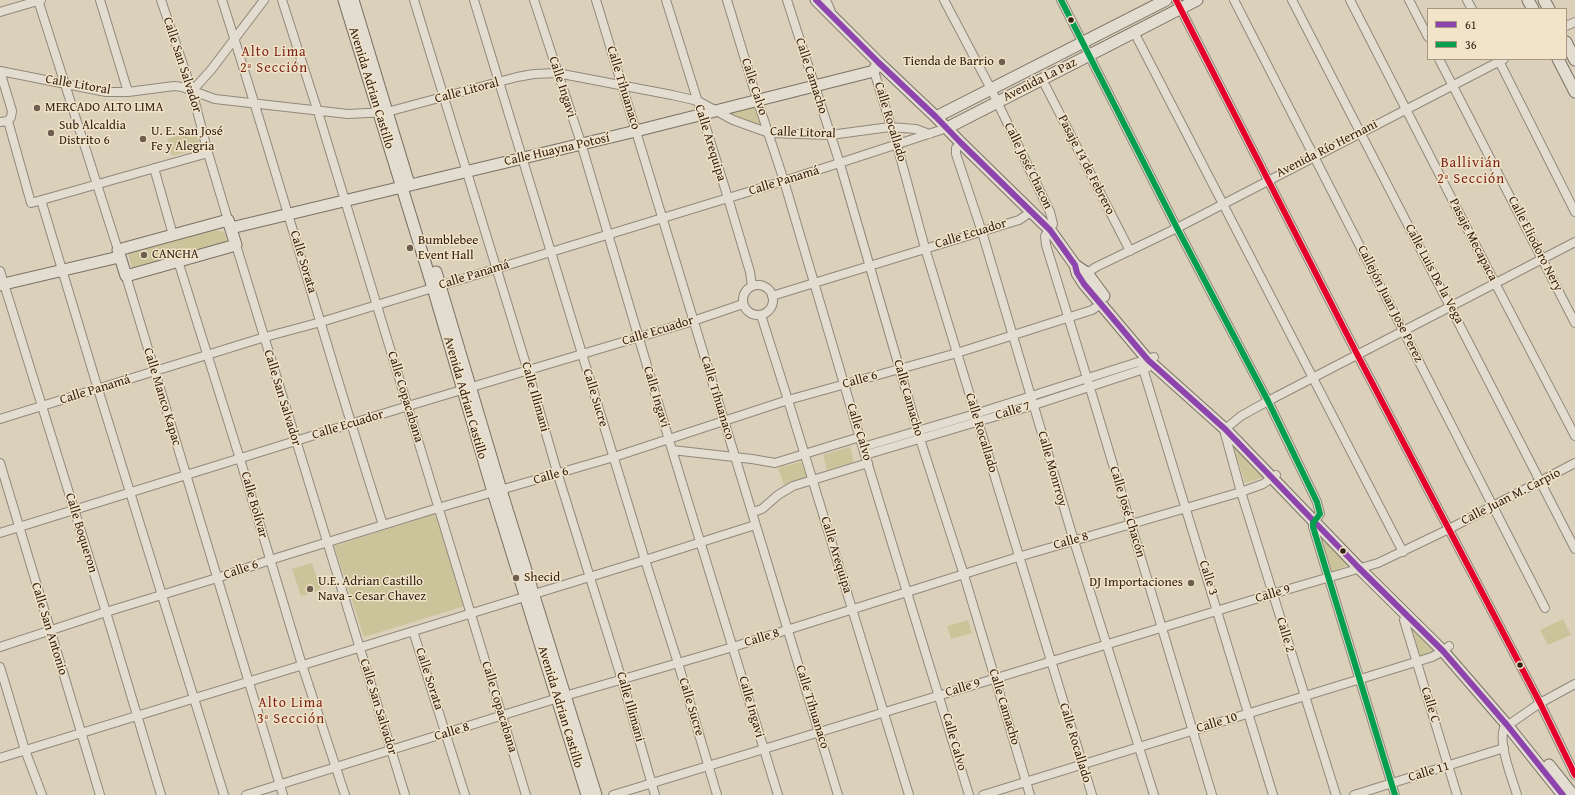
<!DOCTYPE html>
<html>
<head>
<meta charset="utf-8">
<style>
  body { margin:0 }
  #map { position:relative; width:1575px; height:795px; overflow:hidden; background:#dbd0b9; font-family:"Gentium Book Plus",serif }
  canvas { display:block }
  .legend { position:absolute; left:1427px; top:8px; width:140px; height:52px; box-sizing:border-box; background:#f1e4c8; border:1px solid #a69681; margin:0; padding:5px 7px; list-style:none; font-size:12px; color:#352116 }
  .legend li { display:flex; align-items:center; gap:8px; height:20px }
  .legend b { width:20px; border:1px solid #a69681 }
</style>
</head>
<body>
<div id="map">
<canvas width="1575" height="795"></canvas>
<ul class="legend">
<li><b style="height:5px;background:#8e44ad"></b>61</li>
<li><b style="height:5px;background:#039f4e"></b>36</li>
</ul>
</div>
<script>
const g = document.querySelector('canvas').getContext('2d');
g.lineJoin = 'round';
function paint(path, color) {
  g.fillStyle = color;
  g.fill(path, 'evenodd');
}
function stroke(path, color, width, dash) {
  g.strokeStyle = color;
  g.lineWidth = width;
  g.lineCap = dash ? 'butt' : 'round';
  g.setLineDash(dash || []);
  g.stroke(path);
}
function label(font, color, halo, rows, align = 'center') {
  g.font = font + ' "Gentium Book Plus",serif';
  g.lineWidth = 3;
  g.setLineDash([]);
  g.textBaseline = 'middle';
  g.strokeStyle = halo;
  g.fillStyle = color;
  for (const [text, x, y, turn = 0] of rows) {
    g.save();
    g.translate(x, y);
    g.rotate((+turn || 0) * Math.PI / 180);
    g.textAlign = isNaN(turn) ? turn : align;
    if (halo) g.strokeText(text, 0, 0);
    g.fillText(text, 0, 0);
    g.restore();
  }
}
paint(new Path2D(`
  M756,105L763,126L728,113Z
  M196,130L201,148L172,156L167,139Z
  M215,230L224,232L227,238L226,242L219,248L132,268L128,253Z
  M850,447L854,462L827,470L823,455Z
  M1234,448L1264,477L1245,483Z
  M801,462L807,478L784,485L778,468Z
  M435,514L465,606L364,637L334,546Z
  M1321,536L1348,565L1331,572Z
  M312,563L321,590L301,596L292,569Z
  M1563,619L1571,635L1548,645L1540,630Z
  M968,620L972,633L951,639L947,626Z
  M1409,623L1436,648L1435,651L1420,656L1418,655Z`), '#cbc49b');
const street = new Path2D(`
  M38,0L118,250
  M100,0L128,92
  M161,0L192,91L208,153L228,220
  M222,0C278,174 327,351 383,525
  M282,0L318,112L526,795
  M414,0L528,371L558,475L622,680L655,795
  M474,0L645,560L678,663L717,795
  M534,0L581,143L672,450L778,795
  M596,0L838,795
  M666,0L728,198L750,272L752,286
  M727,0L757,99L784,181L865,455L969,795
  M787,0L840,164L920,439L964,575L1030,795
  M826,0L832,14
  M944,0L991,89L1050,212L1053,224L1045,236L1046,245L1087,378L1212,795
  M1061,0L1177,228L1268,401L1317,502L1320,514L1313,523V527L1395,795
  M1176,0L1357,354L1540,703L1575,775
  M1234,0L1545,608
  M1292,0L1575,549
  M1350,0L1495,283L1575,436
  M1409,0L1428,37
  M1467,0L1472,9
  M0,12L41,0
  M1566,26L1575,22
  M1134,32L1403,552
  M1439,59L1575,323
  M1498,59L1575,212
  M0,71L106,92H128L174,86L182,87L215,99L348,114L387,112L517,77L534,74L557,73L672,95L698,101L733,120L769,133L830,135L890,127L916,129L929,134
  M0,71L12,111L11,117L8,121L31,203L208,153
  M874,71L897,145L925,248L1092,795
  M1042,79L1130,251
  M192,91L211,70L264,0
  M0,122L8,121
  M961,143L956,148V154L982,232L1074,541L1154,795
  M154,168L173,235
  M41,200L98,389L224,795
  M236,245L405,795
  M178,261L240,459L302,665L345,795
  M0,271L106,612L161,795
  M1087,273L1096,267L1177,228L1504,59
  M126,276L283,795
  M743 300a15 15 0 1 1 30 0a15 15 0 1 1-30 0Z
  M772,296L1019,220L1031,212
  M761,315L788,400L909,795
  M1141,362L1273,795
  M0,419L265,337L321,322L784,181L947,128
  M863,447L975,414L1154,357
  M672,450L752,459L775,463L860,437
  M865,455L1034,405L1147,368
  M0,463L100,795
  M753,512L762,509L778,495L793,486L868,463
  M0,533L408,406L693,321L743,304
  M1406,615L1404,620L1457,795
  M413,631L465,795
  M0,647L106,612L217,578L270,560L438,508L614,457L788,400L957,353L1092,310L1101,304
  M0,667L25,750L42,795
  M0,758L645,560L755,525
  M246,795L558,698L733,647L1018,557L1241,492L1263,484L1276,475
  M613,795L1272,594L1378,563L1449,529L1575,463
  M983,795L1432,657L1443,651L1449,646
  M1336,795L1241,492L1224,430L1241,416L1268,401L1575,242
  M1354,795L1504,748
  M1517,795C1512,778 1498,744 1504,728L1540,703L1575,684`);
const secondary = new Path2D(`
  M344,0L433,288L493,492L587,795
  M353,0L408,181
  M816,0L878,62L936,117L961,143L1050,230L1075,265L1077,273L1084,284L1148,360L1225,429L1359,568L1443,651L1507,725L1563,795
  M1528,0L1533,9
  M1544,0L1549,9
  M1566,42L1575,60
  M1558,59L1575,92
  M936,117L1166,0
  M947,128L1197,0
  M228,220L236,245L126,276L118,250Z
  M231,228L636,131L874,71L878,62
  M1075,265L1087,273L1104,296
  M436,272L501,490L596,795
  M0,285L119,257
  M1549,765L1573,795`);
stroke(street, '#91887b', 10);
stroke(secondary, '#7a7165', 13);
stroke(street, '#e3ddd1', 8);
stroke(secondary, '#e3ddd1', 11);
stroke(new Path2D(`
  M816,0L878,62L936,117L961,143L1050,230L1075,265L1077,273L1084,284L1148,360L1225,429L1359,568L1443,651L1507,725L1563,795`), '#8e44ad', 6);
stroke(new Path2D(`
  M1061,0L1177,228L1268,401L1317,502L1320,514L1313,523V527L1395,795`), '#039f4e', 6);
stroke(new Path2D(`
  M1176,0L1357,354L1540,703L1575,775`), '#e4002b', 6);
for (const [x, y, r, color] of [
  [1071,20,3.5,"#352116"],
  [1002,62,4,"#6f5e4f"],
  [37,108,4,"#6f5e4f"],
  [51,133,4,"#6f5e4f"],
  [143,139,4,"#6f5e4f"],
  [410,248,4,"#6f5e4f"],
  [144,255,4,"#6f5e4f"],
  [1343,551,3.5,"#352116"],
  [516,578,4,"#6f5e4f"],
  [1191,583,4,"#6f5e4f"],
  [310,589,4,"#6f5e4f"],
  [1520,665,3.5,"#352116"]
]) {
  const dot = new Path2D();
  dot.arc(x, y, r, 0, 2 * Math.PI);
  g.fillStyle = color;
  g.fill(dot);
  stroke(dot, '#f1e4c8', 1.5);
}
label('13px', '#352116', '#f1e4c8', [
  ["Tienda de Barrio",994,62,"right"],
  ["MERCADO ALTO LIMA",45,108],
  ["Sub Alcaldia",59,126],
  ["Distrito 6",59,141],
  ["U. E. San José",151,132],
  ["Fe y Alegria",151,147],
  ["Bumblebee",418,241],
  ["Event Hall",418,256],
  ["CANCHA",152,255],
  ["Shecid",524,578],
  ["U.E. Adrian Castillo",318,582],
  ["Nava - Cesar Chavez",318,597],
  ["DJ Importaciones",1183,583,"right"]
], 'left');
label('13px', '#352116', '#f1e4c8', [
  ["Calle San Salvador",182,65,72],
  ["Calle Camacho",811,76,72],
  ["Avenida La Paz",1040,80,-27],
  ["Calle Litoral",78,85,10],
  ["Calle Ingavi",562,87,72],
  ["Calle Calvo",754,87,72],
  ["Avenida Adrian Castillo",371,88,73],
  ["Calle Tihuanaco",623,88,73],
  ["Calle Litoral",467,91,-15],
  ["Calle Rocallado",890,122,73],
  ["Calle Litoral",803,133,2],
  ["Calle Arequipa",710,143,73],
  ["Avenida Río Hernani",1327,149,-27],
  ["Calle Huayna Potosí",557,150,-13],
  ["Pasaje 14 de Febrero",1086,165,63],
  ["Calle José Chacon",1028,166,64],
  ["Calle Panamá",784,181,-17],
  ["Calle Ecuador",971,234,-17],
  ["Pasaje Mecapaca",1473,240,63],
  ["Calle Eliodoro Nery",1535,244,63],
  ["Calle Sorata",303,262,73],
  ["Calle Luis De la Vega",1434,274,62],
  ["Calle Panamá",474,275,-17],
  ["Callejón Juan Jose Perez",1390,304,63],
  ["Calle Ecuador",658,331,-17],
  ["Calle 6",860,380,-16],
  ["Calle Panamá",95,390,-17],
  ["Calle Manco Kapac",162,397,73],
  ["Calle Copacabana",405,397,73],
  ["Calle Illimani",535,397,74],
  ["Calle Ingavi",656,397,73],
  ["Calle San Salvador",282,398,73],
  ["Avenida Adrian Castillo",465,398,74],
  ["Calle Sucre",595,398,73],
  ["Calle Tihuanaco",717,398,73],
  ["Calle Camacho",908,398,74],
  ["Calle 7",1013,411,-17],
  ["Calle Ecuador",348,425,-17],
  ["Calle Calvo",859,432,73],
  ["Calle Rocallado",981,433,73],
  ["Calle Monrroy",1052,469,74],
  ["Calle 6",551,476,-16],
  ["Calle Juan M. Carpio",1511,497,-27],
  ["Calle Bolívar",254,505,74],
  ["Calle José Chacón",1127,512,73],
  ["Calle Boqueron",81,533,73],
  ["Calle 8",1071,541,-16],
  ["Calle Arequipa",836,555,73],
  ["Calle 6",241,570,-19],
  ["Calle 3",1208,578,72],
  ["Calle 9",1273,594,-17],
  ["Calle San Antonio",49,629,73],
  ["Calle 2",1285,635,73],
  ["Calle 8",762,638,-17],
  ["Calle Sorata",429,679,72],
  ["Calle 9",963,688,-17],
  ["Calle C",1430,705,73],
  ["Calle San Salvador",378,707,73],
  ["Calle Copacabana",499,707,73],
  ["Avenida Adrian Castillo",560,707,73],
  ["Calle Illimani",630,707,74],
  ["Calle Sucre",691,707,73],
  ["Calle Ingavi",751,707,74],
  ["Calle Tihuanaco",812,707,73],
  ["Calle Camacho",1004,707,73],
  ["Calle 10",1217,723,-17],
  ["Calle 8",452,732,-17],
  ["Calle Calvo",954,742,74],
  ["Calle Rocallado",1075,743,73],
  ["Calle 11",1429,772,-17]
]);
g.letterSpacing = '1px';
label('14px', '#7a1f14', '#f1e4c8', [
  ["Alto Lima",274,52],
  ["2ª Sección",274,68],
  ["Ballivián",1471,163],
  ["2ª Sección",1471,179],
  ["Alto Lima",291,703],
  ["3ª Sección",291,719]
]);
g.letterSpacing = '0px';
</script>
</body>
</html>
